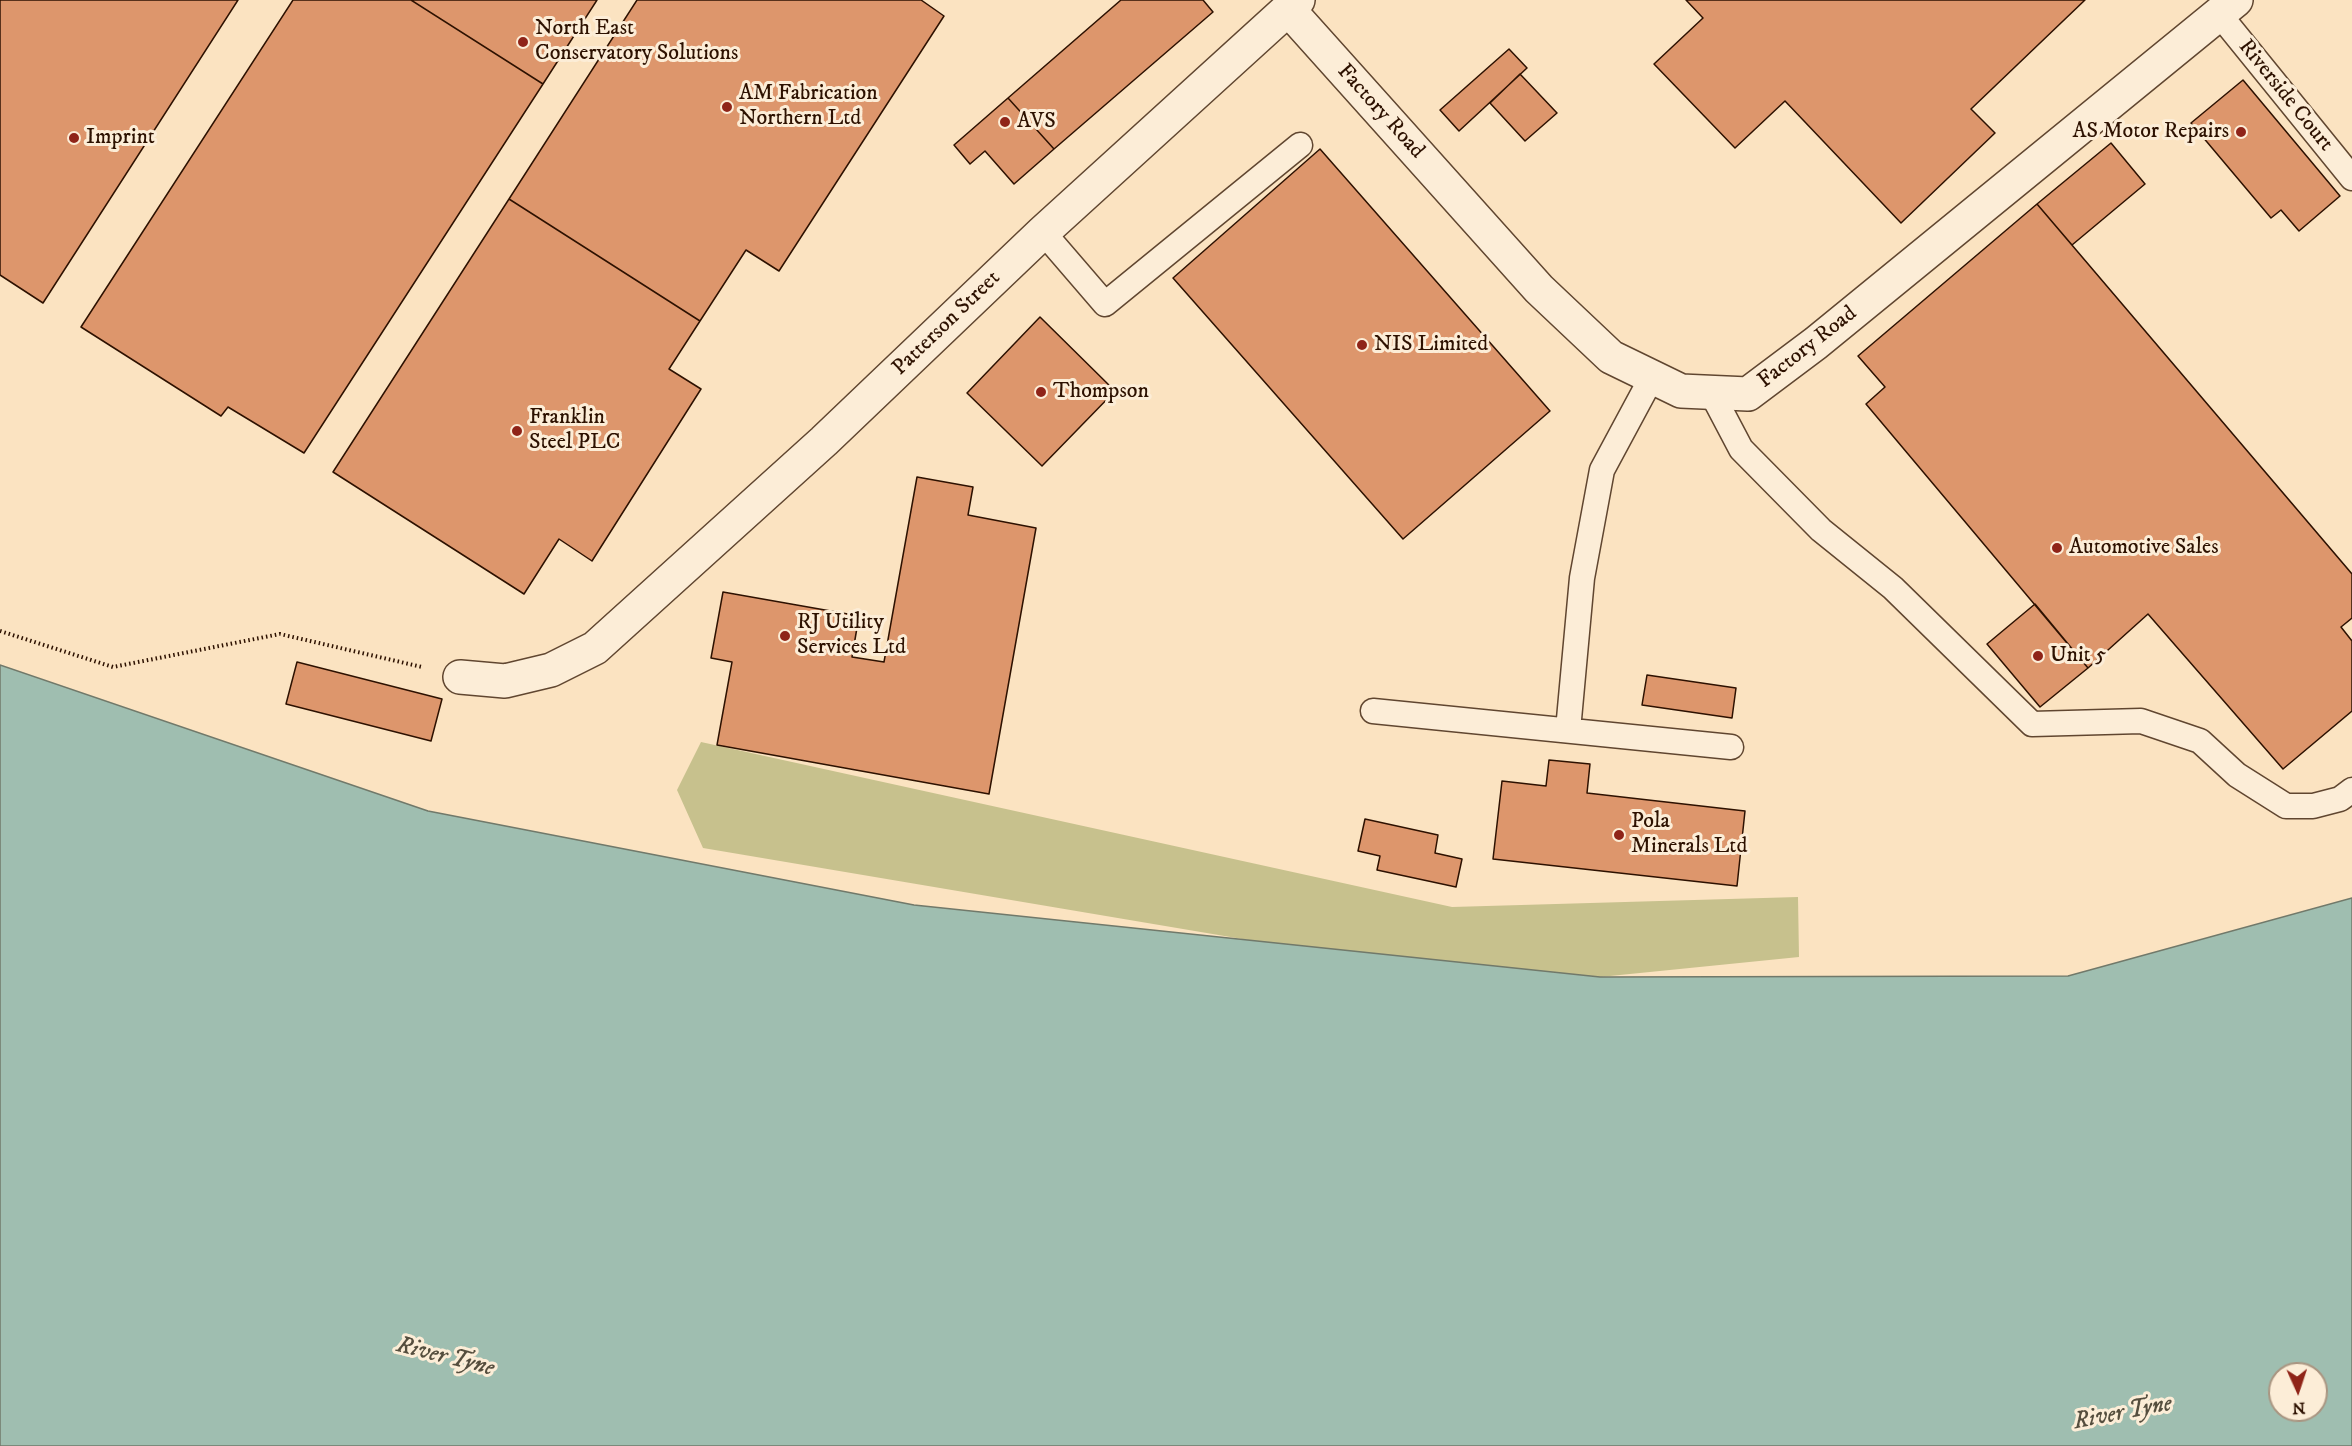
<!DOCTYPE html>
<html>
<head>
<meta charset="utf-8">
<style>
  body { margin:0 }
  #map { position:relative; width:2352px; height:1446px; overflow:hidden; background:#fbe3c1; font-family:"IM FELL DW Pica",serif }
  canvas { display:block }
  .north { position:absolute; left:2268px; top:1362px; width:60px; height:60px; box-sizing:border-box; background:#fcedd7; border:2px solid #a99581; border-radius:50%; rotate:177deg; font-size:16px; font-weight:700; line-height:24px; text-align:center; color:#2d1100 }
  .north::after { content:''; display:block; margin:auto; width:21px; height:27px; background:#8f2418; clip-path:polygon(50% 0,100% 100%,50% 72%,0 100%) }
</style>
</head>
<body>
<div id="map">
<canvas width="2352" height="1446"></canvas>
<div class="north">N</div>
</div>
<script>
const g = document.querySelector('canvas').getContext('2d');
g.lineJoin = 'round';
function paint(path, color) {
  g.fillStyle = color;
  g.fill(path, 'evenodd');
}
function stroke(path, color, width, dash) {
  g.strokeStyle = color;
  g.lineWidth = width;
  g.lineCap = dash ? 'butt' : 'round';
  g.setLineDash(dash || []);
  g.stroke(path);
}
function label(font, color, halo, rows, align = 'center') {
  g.font = font + ' "IM FELL DW Pica",serif';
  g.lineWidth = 6;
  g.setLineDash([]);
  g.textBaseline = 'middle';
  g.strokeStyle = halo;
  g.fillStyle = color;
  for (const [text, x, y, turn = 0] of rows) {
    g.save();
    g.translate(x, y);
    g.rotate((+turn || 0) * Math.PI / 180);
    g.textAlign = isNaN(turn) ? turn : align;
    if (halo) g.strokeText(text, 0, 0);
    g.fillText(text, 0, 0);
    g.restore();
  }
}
paint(new Path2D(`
  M701,742L1452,907L1798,897L1799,957L1600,977L1260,942L703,848L677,790Z`), '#c7c18d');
const water = new Path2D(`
  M0,665L428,811L914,905L1600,977L2068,976L2352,898V1446H0ZM2280,1374H2316V1410H2280Z`);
paint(water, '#9fbeb0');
stroke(water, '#71796a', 1.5);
const building = new Path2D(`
  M0,0H238L43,303L0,275Z
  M293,0H411L543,84L304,453L228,407L221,416L81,327Z
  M411,0H597L543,84Z
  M637,0H921L944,16L779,271L746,250L700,321L509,199Z
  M1121,0H1203L1213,12L1054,149L1008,98Z
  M1686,0H2085L1971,109L1995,133L1901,223L1785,101L1735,148L1654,64L1703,18Z
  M1509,49L1527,68L1459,131L1440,110Z
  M1520,74L1557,113L1525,141L1490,103Z
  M2243,80L2340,196L2299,231L2281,210L2271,218L2191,123Z
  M1008,98L1054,149L1014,184L985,151L970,164L954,145Z
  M2111,143L2145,184L2072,245L2037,204Z
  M1320,149L1550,411L1403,539L1173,278Z
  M509,199L700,321L669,369L701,389L592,561L559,539L524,594L333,472Z
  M2037,204L2352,574V618L2341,627L2352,641V711L2283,769L2148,614L2088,668L1866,404L1885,387L1858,356Z
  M1040,317L1115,391L1042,466L967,393Z
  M917,477L973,487L968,515L1036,528L989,794L717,745L732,662L711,658L723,592L859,616L852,657L884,662Z
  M2035,604L2088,668L2040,707L1987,644Z
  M297,662L442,699L431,741L286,704Z
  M1647,675L1736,688L1732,718L1642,705Z
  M1549,760L1590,764L1587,793L1745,811L1737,886L1493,859L1502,781L1546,786Z
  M1365,819L1438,835L1435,853L1462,859L1456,887L1377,870L1380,856L1358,851Z`);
paint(building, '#dd966c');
stroke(building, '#2d1100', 1.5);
const lane = new Path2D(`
  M2219,14L2352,178
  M1043,232L1105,304L1300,145
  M1711,392L1741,449L1821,530L1893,588L2032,724L2141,721L2200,741L2237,775L2286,806H2313L2340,799L2352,790
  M1373,711L1731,747
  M1568,730L1582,578L1602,470L1652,377`);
const street = new Path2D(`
  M1288,9L1539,289L1611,357L1681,391L1748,394L1816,343L2236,0
  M460,677L505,681L551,670L595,648L824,441L1043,232L1298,0`);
stroke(lane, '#604630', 27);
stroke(street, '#604630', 36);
stroke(new Path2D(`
  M0,631L113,667L280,634L422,667`), '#2d1100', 4, [1.5, 3]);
stroke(lane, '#fcedd7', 24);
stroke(street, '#fcedd7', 33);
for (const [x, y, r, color] of [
  [523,42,6,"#8f2418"],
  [727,107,6,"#8f2418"],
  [1005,122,6,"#8f2418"],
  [2241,132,6,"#8f2418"],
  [74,138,6,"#8f2418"],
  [1362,345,6,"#8f2418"],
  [1041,392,6,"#8f2418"],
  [517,431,6,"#8f2418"],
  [2057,548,6,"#8f2418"],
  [785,636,6,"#8f2418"],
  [2038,656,6,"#8f2418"],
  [1619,835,6,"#8f2418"]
]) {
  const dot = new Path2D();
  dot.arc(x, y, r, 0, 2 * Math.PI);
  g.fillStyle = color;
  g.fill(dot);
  stroke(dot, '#fcedd7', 2);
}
label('22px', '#2d1100', '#fcedd7', [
  ["North East",535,29],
  ["Conservatory Solutions",535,54],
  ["AM Fabrication",739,94],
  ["Northern Ltd",739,119],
  ["AVS",1017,122],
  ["AS Motor Repairs",2229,132,"right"],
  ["Imprint",86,138],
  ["NIS Limited",1374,345],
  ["Thompson",1053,392],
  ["Franklin",529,418],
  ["Steel PLC",529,443],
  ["Automotive Sales",2069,548],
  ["RJ Utility",797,623],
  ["Services Ltd",797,648],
  ["Unit 5",2050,656],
  ["Pola",1631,822],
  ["Minerals Ltd",1631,847]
], 'left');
label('22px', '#2d1100', '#fcedd7', [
  ["Riverside Court",2285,96,51],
  ["Factory Road",1380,112,48],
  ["Patterson Street",947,324,-44],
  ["Factory Road",1808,348,-38]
]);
label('italic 24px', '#554e3e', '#fcedd7', [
  ["River Tyne",445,1358,14],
  ["River Tyne",2123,1414,-11]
]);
</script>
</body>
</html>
